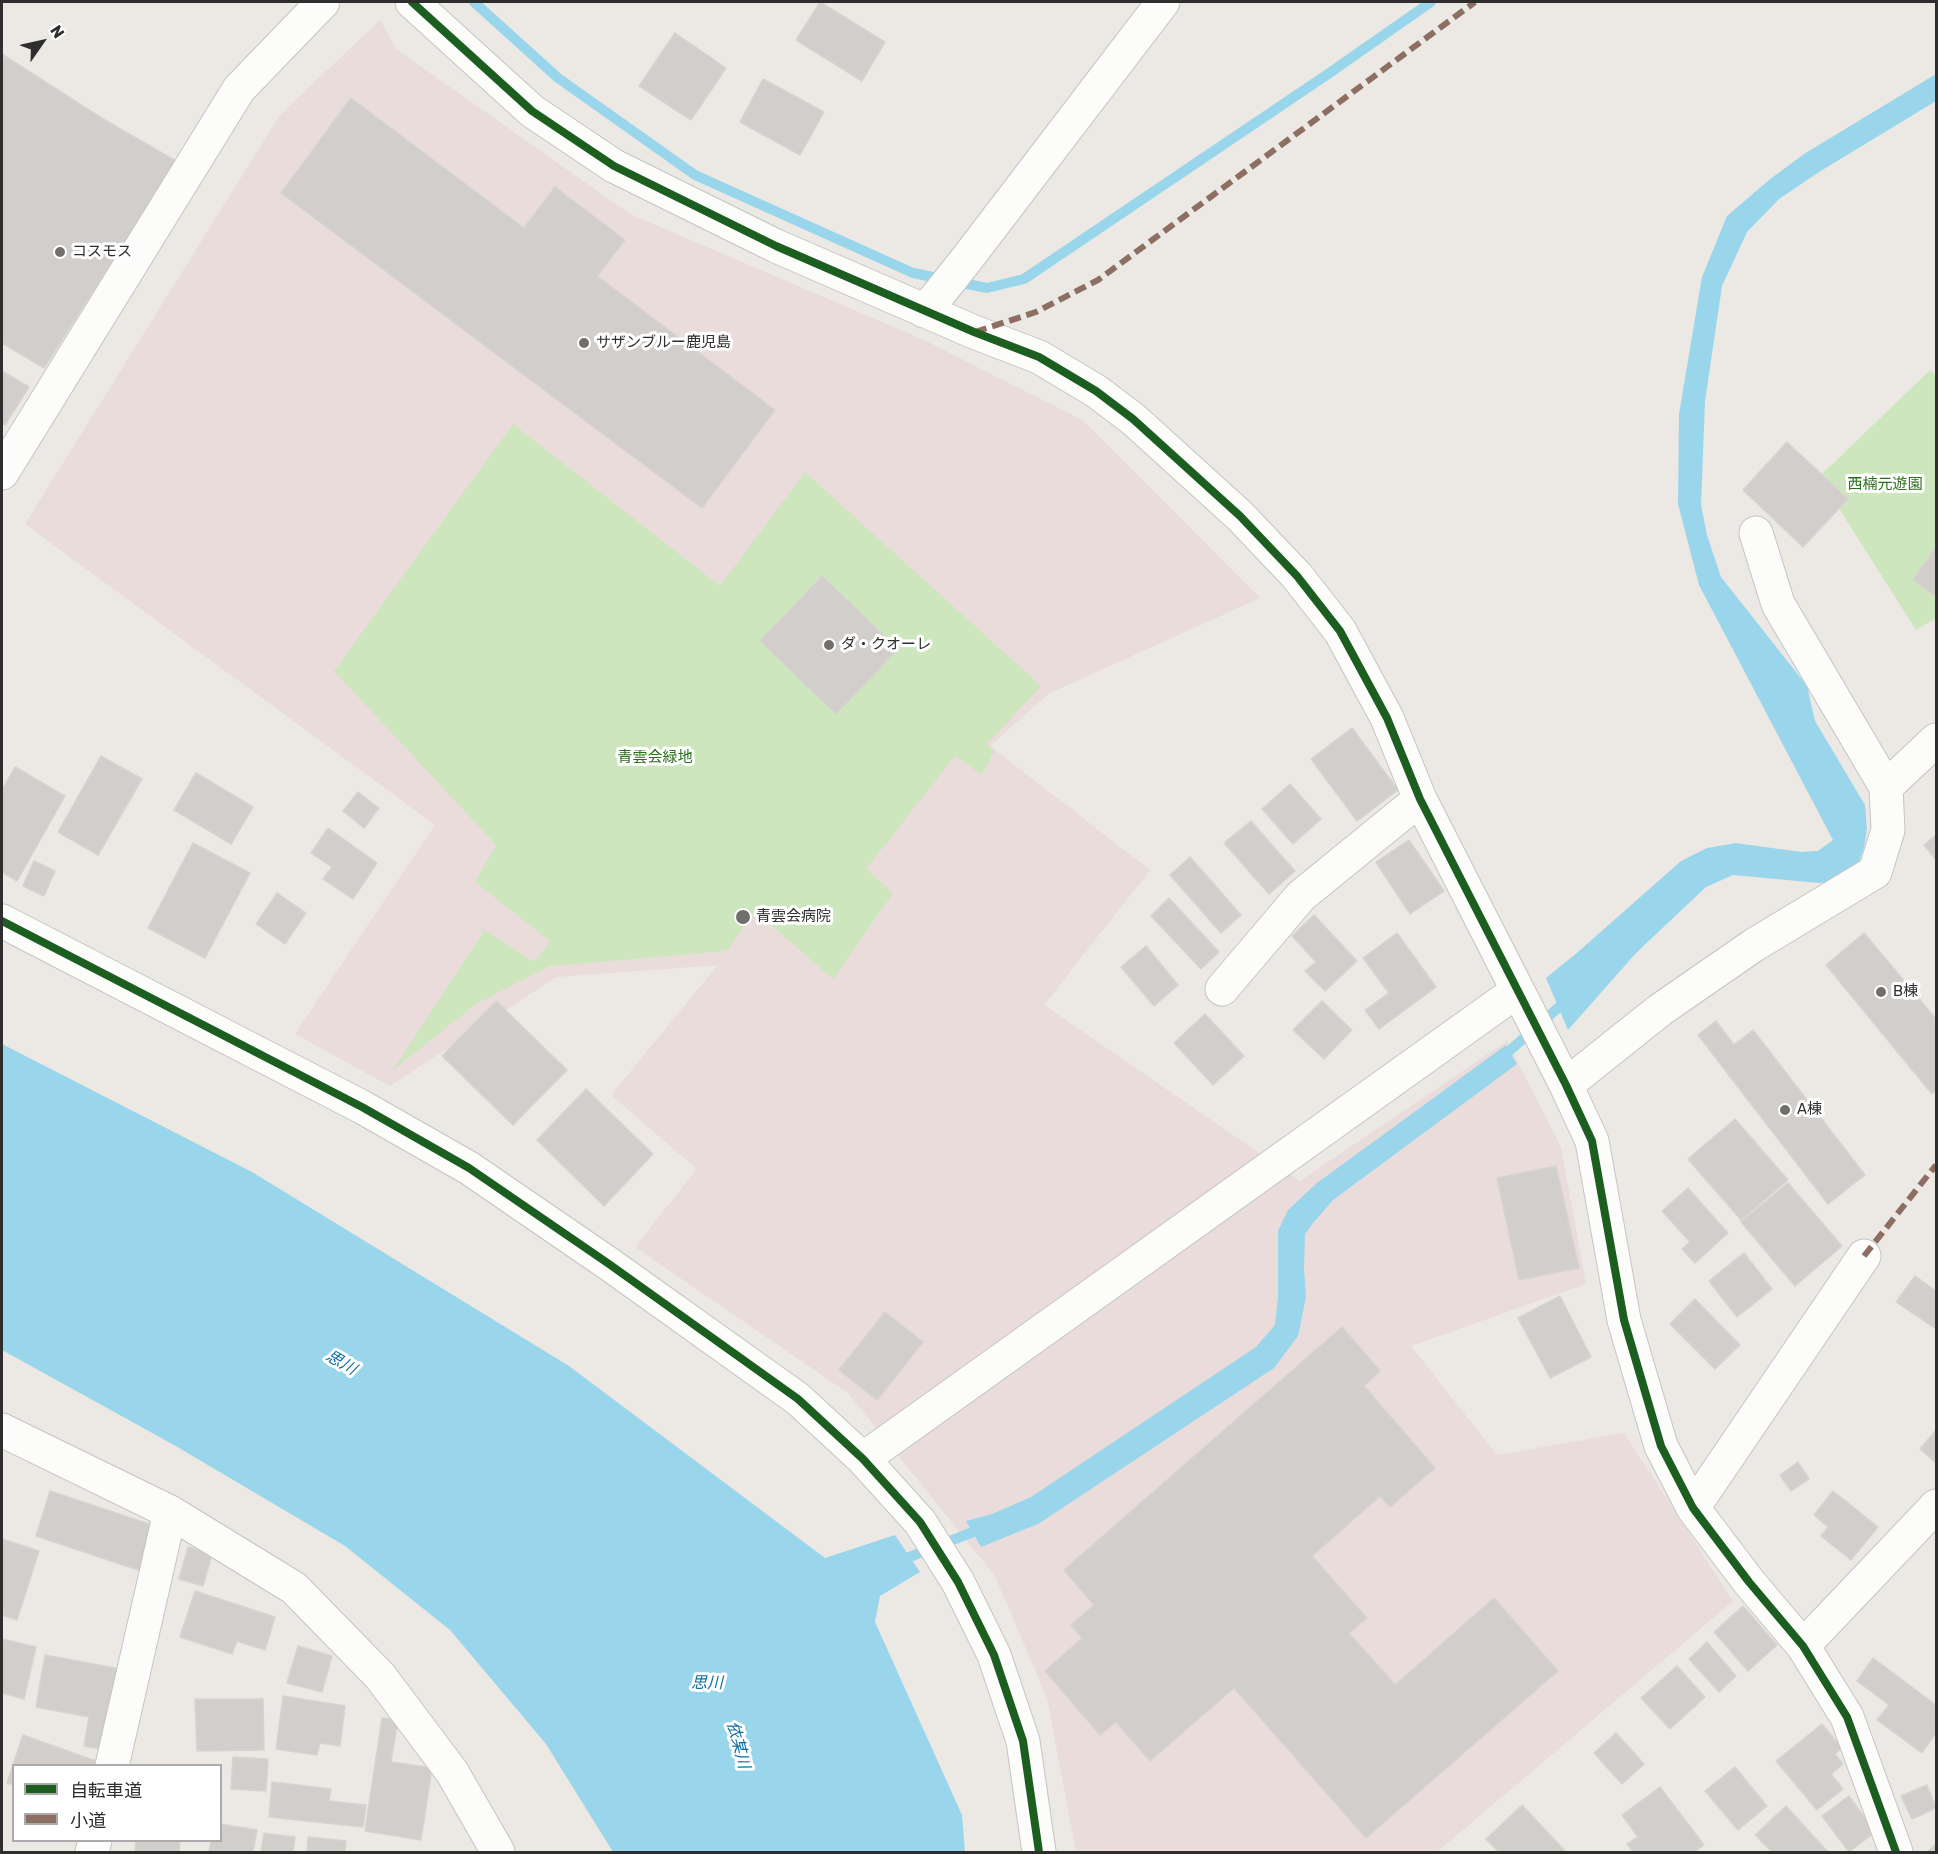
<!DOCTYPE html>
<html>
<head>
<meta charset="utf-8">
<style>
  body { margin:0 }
  #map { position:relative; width:1938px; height:1854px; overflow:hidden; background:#ece8e4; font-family:Rubik,"Noto Sans JP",sans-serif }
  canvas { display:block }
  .frame { position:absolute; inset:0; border:3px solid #2e2e2e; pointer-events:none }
  .legend { position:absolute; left:12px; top:1764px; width:210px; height:78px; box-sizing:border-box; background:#fff; border:2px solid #ababab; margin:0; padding:8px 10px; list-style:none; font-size:18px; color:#2e2e2e }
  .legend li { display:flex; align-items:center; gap:12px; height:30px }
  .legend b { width:30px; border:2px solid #ababab }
  .north { position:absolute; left:12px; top:12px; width:60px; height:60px; -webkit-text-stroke:4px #fff; paint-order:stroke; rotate:56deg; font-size:16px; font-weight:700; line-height:24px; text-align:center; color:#2e2e2e }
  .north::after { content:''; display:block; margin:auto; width:21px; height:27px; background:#2e2e2e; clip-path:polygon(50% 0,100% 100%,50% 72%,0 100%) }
</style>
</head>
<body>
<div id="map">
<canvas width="1938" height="1854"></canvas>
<div class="frame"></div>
<ul class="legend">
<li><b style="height:8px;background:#1b5e20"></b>自転車道</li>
<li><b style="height:8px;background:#8d6e63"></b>小道</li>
</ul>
<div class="north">N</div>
</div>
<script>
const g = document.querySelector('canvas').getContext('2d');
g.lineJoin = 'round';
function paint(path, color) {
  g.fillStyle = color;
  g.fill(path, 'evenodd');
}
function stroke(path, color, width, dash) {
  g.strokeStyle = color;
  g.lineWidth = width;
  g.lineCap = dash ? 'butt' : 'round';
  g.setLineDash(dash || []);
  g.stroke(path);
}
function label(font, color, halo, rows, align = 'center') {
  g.font = font + ' Rubik,"Noto Sans JP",sans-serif';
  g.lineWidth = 6;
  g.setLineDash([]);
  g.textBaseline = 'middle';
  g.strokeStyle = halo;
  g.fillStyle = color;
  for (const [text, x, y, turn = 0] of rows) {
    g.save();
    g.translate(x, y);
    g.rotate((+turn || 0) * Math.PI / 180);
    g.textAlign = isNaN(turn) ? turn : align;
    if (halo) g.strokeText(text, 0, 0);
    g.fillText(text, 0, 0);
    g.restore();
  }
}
paint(new Path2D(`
  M380,20L396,49L630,214L922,339L1084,421L1260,598L1048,694L990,746L1150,870L1044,1005L1300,1181L1507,1041L1561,1147L1586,1284L1411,1346L1497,1455L1624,1433L1733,1601L1437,1852H1076L1047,1698L995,1576L848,1393L635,1247L697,1169L611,1095L718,965L556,977L390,1086L295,1034L435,825L25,524L280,115Z`), '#e9dcdb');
paint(new Path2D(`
  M1930,370L1936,375V618L1916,630L1819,477Z
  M513,424L720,586L805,472L1041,686L987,744L994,751L982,775L955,756L866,869L893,893L833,979L755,911L727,951L550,966L476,1004L393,1070L485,930L534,962L550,941L475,882L496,845L334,671Z`), '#cee6be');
paint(new Path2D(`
  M1936,74V101L1819,172L1779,199L1747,232L1722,286L1705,401L1701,505L1707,535L1721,577L1807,686L1815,721L1865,805L1867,829L1864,848L1857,867L1840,881L1819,883L1733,875L1706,887L1636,953L1568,1030L1546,978L1578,952L1681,861L1707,848L1736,843L1801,852L1818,851L1833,840L1699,585L1678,504L1679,414L1702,277L1727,216L1769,180L1804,154Z
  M2,1044L252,1172L569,1366L825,1558L895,1535L920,1572L880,1596L875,1622L962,1815L965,1852H613L546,1744L450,1630L345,1546L174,1445L2,1350Z
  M1506,1045L1517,1064L1333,1200L1313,1223L1305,1234L1304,1268L1306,1297L1298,1336L1274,1368L1038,1524L981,1547L966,1521L992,1514L1031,1497L1256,1347L1275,1325L1278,1297V1231L1288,1210L1317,1183Z`), '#99d6ec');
stroke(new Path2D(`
  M474,2L558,78L695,175L913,273L987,288L1024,279L1328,74L1431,2
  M1499,1060L1568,999
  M897,1562L983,1528`), '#99d6ec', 10);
const building = new Path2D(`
  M820,2L885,42L862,81L796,40Z
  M675,33L726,68L691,120L639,86Z
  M2,54L103,119L176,161L44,368L2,343Z
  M763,79L824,112L800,155L740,122Z
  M351,98L524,228L555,187L625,240L597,276L775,410L702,508L281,193Z
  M2,371L29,387L5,425L2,422Z
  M1787,442L1848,499L1803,547L1743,490Z
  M1936,547V597L1913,580Z
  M822,576L898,649L836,714L760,641Z
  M1352,728L1398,790L1357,821L1311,759Z
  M101,756L142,779L98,855L58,832Z
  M15,767L65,796L17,881L2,872V790Z
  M196,773L253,807L231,844L174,810Z
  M1290,784L1321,819L1293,844L1262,809Z
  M358,792L379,808L364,828L343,811Z
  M1251,821L1295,871L1269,894L1224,843Z
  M328,828L377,863L353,899L323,879L332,867L311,853Z
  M1936,835V860L1924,845Z
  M1409,840L1444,891L1410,914L1376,862Z
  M193,843L250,873L205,958L148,928Z
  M1190,857L1241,915L1221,933L1170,875Z
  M34,861L55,871L44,896L23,886Z
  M277,893L306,913L285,944L256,924Z
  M1169,898L1219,952L1201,969L1151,916Z
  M1314,915L1357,961L1325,991L1305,971L1316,962L1292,936Z
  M1397,933L1436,987L1379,1029L1365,1010L1389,993L1363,958Z
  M1864,933L1936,1019V1090L1932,1094L1826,965Z
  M1146,946L1178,985L1154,1006L1121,967Z
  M496,1001L567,1070L513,1125L442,1056Z
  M1322,1001L1352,1030L1324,1059L1293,1030Z
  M1205,1014L1244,1056L1213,1085L1174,1043Z
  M1716,1021L1734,1045L1753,1030L1865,1175L1828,1204L1698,1035Z
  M586,1089L653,1154L604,1206L537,1140Z
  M1735,1119L1788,1180L1741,1220L1688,1159Z
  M1556,1166L1579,1268L1519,1280L1497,1178Z
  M1788,1183L1842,1246L1795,1286L1741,1222Z
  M1688,1188L1728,1233L1695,1263L1682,1249L1690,1242L1662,1211Z
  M1744,1253L1772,1289L1737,1317L1709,1281Z
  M1915,1276L1936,1291V1329L1896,1302Z
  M1560,1296L1591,1357L1550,1378L1518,1318Z
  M1695,1299L1740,1345L1715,1369L1670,1324Z
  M885,1312L923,1342L877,1400L839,1370Z
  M1342,1327L1380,1371L1364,1386L1435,1468L1390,1507L1380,1496L1312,1556L1367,1618L1349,1633L1395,1685L1494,1598L1558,1671L1366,1838L1234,1688L1150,1761L1116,1722L1100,1735L1045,1671L1082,1638L1071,1625L1094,1605L1064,1570Z
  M1936,1430V1463L1920,1449Z
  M1798,1462L1809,1479L1791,1491L1780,1475Z
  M50,1491L155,1526L141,1571L36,1536Z
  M1833,1491L1878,1527L1851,1560L1821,1536L1828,1527L1814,1515Z
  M2,1539L39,1551L17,1620L2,1615Z
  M188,1547L212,1554L203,1586L179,1579Z
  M195,1591L275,1617L265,1650L237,1641L232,1654L180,1637Z
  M1743,1606L1777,1645L1748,1671L1714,1632Z
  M2,1639L36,1647L24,1699L2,1693Z
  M1707,1642L1736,1676L1719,1692L1689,1659Z
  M298,1646L332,1656L322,1692L287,1683Z
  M45,1655L120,1669L104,1750L84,1746L89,1717L36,1707Z
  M1873,1658L1936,1705V1733L1922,1753L1877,1720L1889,1705L1857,1681Z
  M1677,1666L1705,1697L1670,1729L1641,1698Z
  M283,1696L345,1706L340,1746L320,1743L317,1755L276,1749Z
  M195,1699H263L264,1750L197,1751Z
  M382,1718L398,1720L391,1762L432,1768L421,1840L365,1831Z
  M1822,1724L1842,1748L1835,1754L1843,1764L1831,1774L1843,1789L1817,1810L1776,1761Z
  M1616,1733L1644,1764L1622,1784L1594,1753Z
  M23,1735L104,1764L103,1766H14V1785L7,1783Z
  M233,1757L268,1759L266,1791L231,1789Z
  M1735,1767L1767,1806L1738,1830L1705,1791Z
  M272,1782L331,1789L329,1801L366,1805L363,1827L269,1817Z
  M1927,1785L1936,1808L1912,1819L1901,1796Z
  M1660,1787L1704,1845L1694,1852H1633L1627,1844L1638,1837L1622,1815Z
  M1849,1796L1875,1832L1849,1852L1822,1816Z
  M1522,1805L1566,1852H1499L1486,1839Z
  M1786,1806L1828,1852H1772L1755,1835Z
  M220,1824L257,1830L253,1852H209L211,1840H220Z
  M264,1833L295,1837L293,1852H261Z
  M308,1837L346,1841L345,1852H307Z
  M136,1840H180L179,1852H135Z
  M1936,1844V1852H1929L1928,1851Z`);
paint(building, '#d1cecb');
stroke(building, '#d7d4d0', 1.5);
const minor = new Path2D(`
  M412,2L532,111L614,166L776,246L974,332L1039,357L1096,391L1133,419L1240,516L1297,576L1340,631L1387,718L1420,799L1566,1085L1592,1141L1624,1320L1661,1446L1693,1508L1749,1582L1803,1646L1847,1717L1896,1852
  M924,311L935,299L966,260L1163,2
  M2,473L239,89L323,2
  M1886,787L1936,740
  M2,921L362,1107L469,1168L609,1264L798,1399L863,1459L920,1522L958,1582L994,1655L1023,1741L1039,1852
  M1222,989L1301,896L1420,799
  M1566,1085L1660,1010L1754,945L1875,872L1888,830L1886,787L1778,604L1756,533
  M2,1430L170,1512L294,1588L380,1676L452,1772L498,1852
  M863,1459L1517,991
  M1693,1508L1864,1256
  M1803,1646L1936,1506
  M112,1766L170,1512
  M92,1852L95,1840`);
stroke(minor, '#c5c4c5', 35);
stroke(minor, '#fcfcfb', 33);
stroke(new Path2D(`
  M975,332L1036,312L1098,280L1475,2
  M1864,1256L1936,1165`), '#8d6e63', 6, [12, 6]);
stroke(new Path2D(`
  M412,2L532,111L614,166L776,246L974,332L1039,357L1096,391L1133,419L1240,516L1297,576L1340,631L1387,718L1420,799L1566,1085L1592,1141L1624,1320L1661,1446L1693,1508L1749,1582L1803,1646L1847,1717L1896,1852
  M2,921L362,1107L469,1168L609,1264L798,1399L863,1459L920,1522L958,1582L994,1655L1023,1741L1039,1852`), '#1b5e20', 8);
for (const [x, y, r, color] of [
  [60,252,6,"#706f6e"],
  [584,343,6,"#706f6e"],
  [829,645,6,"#706f6e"],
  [743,917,8,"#706f6e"],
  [1881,992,6,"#706f6e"],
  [1785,1110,6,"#706f6e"]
]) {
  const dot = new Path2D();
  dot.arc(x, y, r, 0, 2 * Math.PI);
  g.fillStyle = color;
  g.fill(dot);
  stroke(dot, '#fff', 2);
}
label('15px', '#2e2e2e', '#fff', [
  ["コスモス",72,252],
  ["サザンブルー鹿児島",596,343],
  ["ダ・クオーレ",841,645],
  ["青雲会病院",756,917],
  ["B棟",1893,992],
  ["A棟",1797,1110]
], 'left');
label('15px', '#2c6e1b', '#fff', [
  ["西楠元遊園",1885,485],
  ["青雲会緑地",655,758]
]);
label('italic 16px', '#0d6fa3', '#fff', [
  ["思川",341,1363,30],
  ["思川",707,1683],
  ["依某川",738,1745,75]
]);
</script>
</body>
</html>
